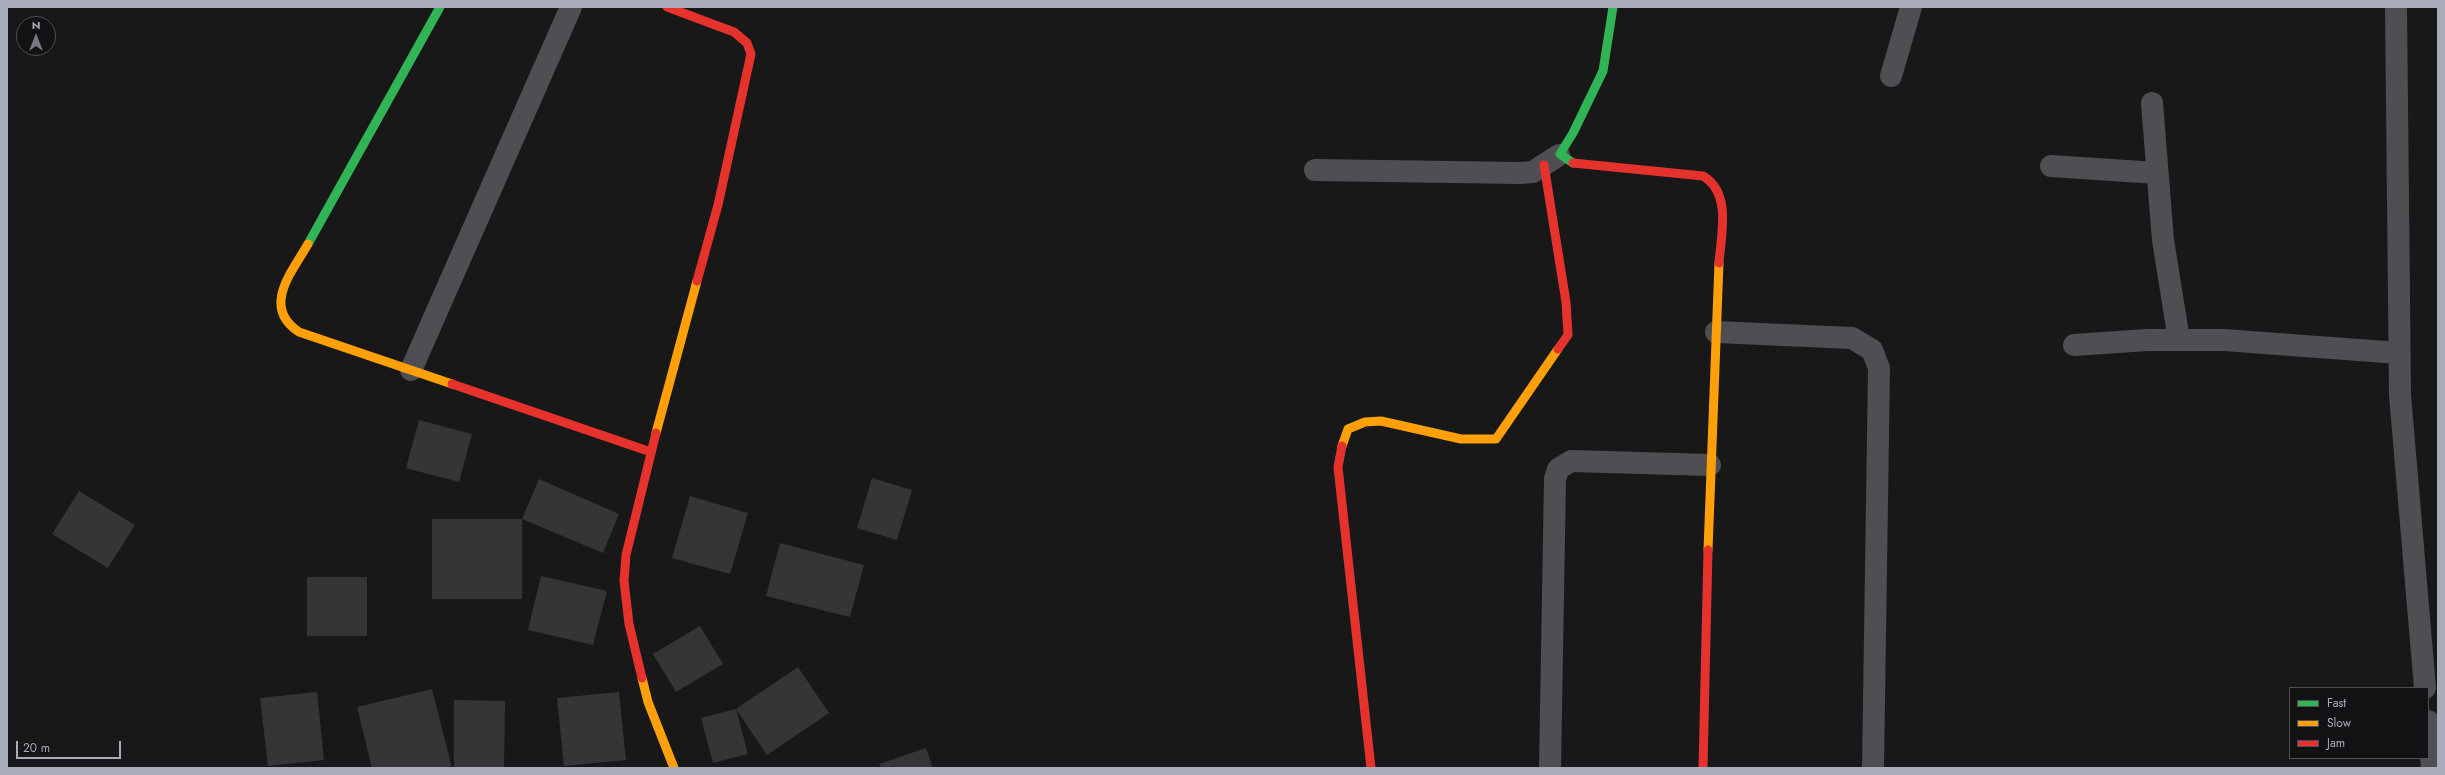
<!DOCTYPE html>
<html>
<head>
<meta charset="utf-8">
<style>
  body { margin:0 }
  #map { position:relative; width:2445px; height:775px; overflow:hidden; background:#181819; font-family:Jost,sans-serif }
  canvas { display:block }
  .frame { position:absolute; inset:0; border:8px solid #a8acba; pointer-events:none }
  .legend { position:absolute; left:2289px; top:687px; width:140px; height:72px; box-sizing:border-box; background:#121215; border:1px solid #4e5057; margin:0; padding:5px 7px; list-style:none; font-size:12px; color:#a8acba }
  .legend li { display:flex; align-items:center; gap:8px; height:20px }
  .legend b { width:20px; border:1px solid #4e5057 }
  .north { position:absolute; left:16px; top:16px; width:40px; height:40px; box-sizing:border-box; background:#121215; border:1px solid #4e5057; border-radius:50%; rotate:0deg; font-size:11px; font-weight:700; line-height:16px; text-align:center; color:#a8acba }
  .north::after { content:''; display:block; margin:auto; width:14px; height:18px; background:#767882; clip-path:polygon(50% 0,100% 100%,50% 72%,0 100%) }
  .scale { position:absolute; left:16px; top:741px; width:105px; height:18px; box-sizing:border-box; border:2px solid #a8acba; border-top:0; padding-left:5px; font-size:12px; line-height:14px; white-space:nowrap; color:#a8acba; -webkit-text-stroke:3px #121215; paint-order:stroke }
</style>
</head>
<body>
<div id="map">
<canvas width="2445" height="775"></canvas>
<div class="frame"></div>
<ul class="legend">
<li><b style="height:5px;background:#30b455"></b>Fast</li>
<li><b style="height:5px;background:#ff9f0a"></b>Slow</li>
<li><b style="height:5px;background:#e5322d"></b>Jam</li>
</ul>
<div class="north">N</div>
<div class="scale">20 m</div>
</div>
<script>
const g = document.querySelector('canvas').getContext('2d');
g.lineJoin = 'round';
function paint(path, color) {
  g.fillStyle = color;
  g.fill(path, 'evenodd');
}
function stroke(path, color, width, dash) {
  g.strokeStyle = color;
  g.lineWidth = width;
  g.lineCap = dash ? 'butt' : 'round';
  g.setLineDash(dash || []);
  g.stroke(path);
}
paint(new Path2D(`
  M419,420L472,434L459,482L406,468Z
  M872,478L912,490L897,540L857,528Z
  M539,479L619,514L603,553L522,519Z
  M79,491L135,525L108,568L52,534Z
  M690,496L748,513L730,574L672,558Z
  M432,519H522V599H432Z
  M780,543L864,565L850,617L766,596Z
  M541,576L607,591L593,645L528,630Z
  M307,577H367V636H307Z
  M700,626L723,664L676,692L653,654Z
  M798,667L829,713L767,755L736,709Z
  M432,689L452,768H372L357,707Z
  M317,692L324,760L268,766L260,698Z
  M619,692L626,760L564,766L557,698Z
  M454,700L505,701L504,768H454Z
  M736,709L748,754L713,763L701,718Z
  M926,748L933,768H881L879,764Z`), '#353537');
stroke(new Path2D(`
  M2396,7L2400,395L2425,688
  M1891,76L1911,7
  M2152,103L2163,240L2179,340
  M2051,166L2157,173
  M1315,170L1520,173L1533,172L1559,155
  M1716,332L1852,338L1872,350L1879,368L1873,768
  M2074,345L2147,340H2224L2399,353
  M411,370L571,7
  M2428,721L2432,768
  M1550,768L1555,479L1558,469L1571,461L1710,465`), '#4e4e53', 22);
stroke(new Path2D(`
  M1573,163L1560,154L1573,133L1603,71L1613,7
  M308,244L440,7`), '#30b455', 9);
stroke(new Path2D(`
  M308,244C292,272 261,307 299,332L452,384
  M656,433L697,281
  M1342,446L1348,429L1365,422L1381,421L1461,439H1496L1558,349
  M1708,550L1719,263
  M642,678L648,702L674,768`), '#ff9f0a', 9);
stroke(new Path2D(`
  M667,7L734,32L747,43L751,54L718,205L697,281
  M1573,163L1703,176C1732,193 1721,235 1719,263
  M1544,165L1566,302L1568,335L1558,349
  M452,384L651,452
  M1342,446L1338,467L1371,768
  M642,678L629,624L624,581L626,555L656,433
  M1703,768L1708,550`), '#e5322d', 9);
</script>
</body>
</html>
